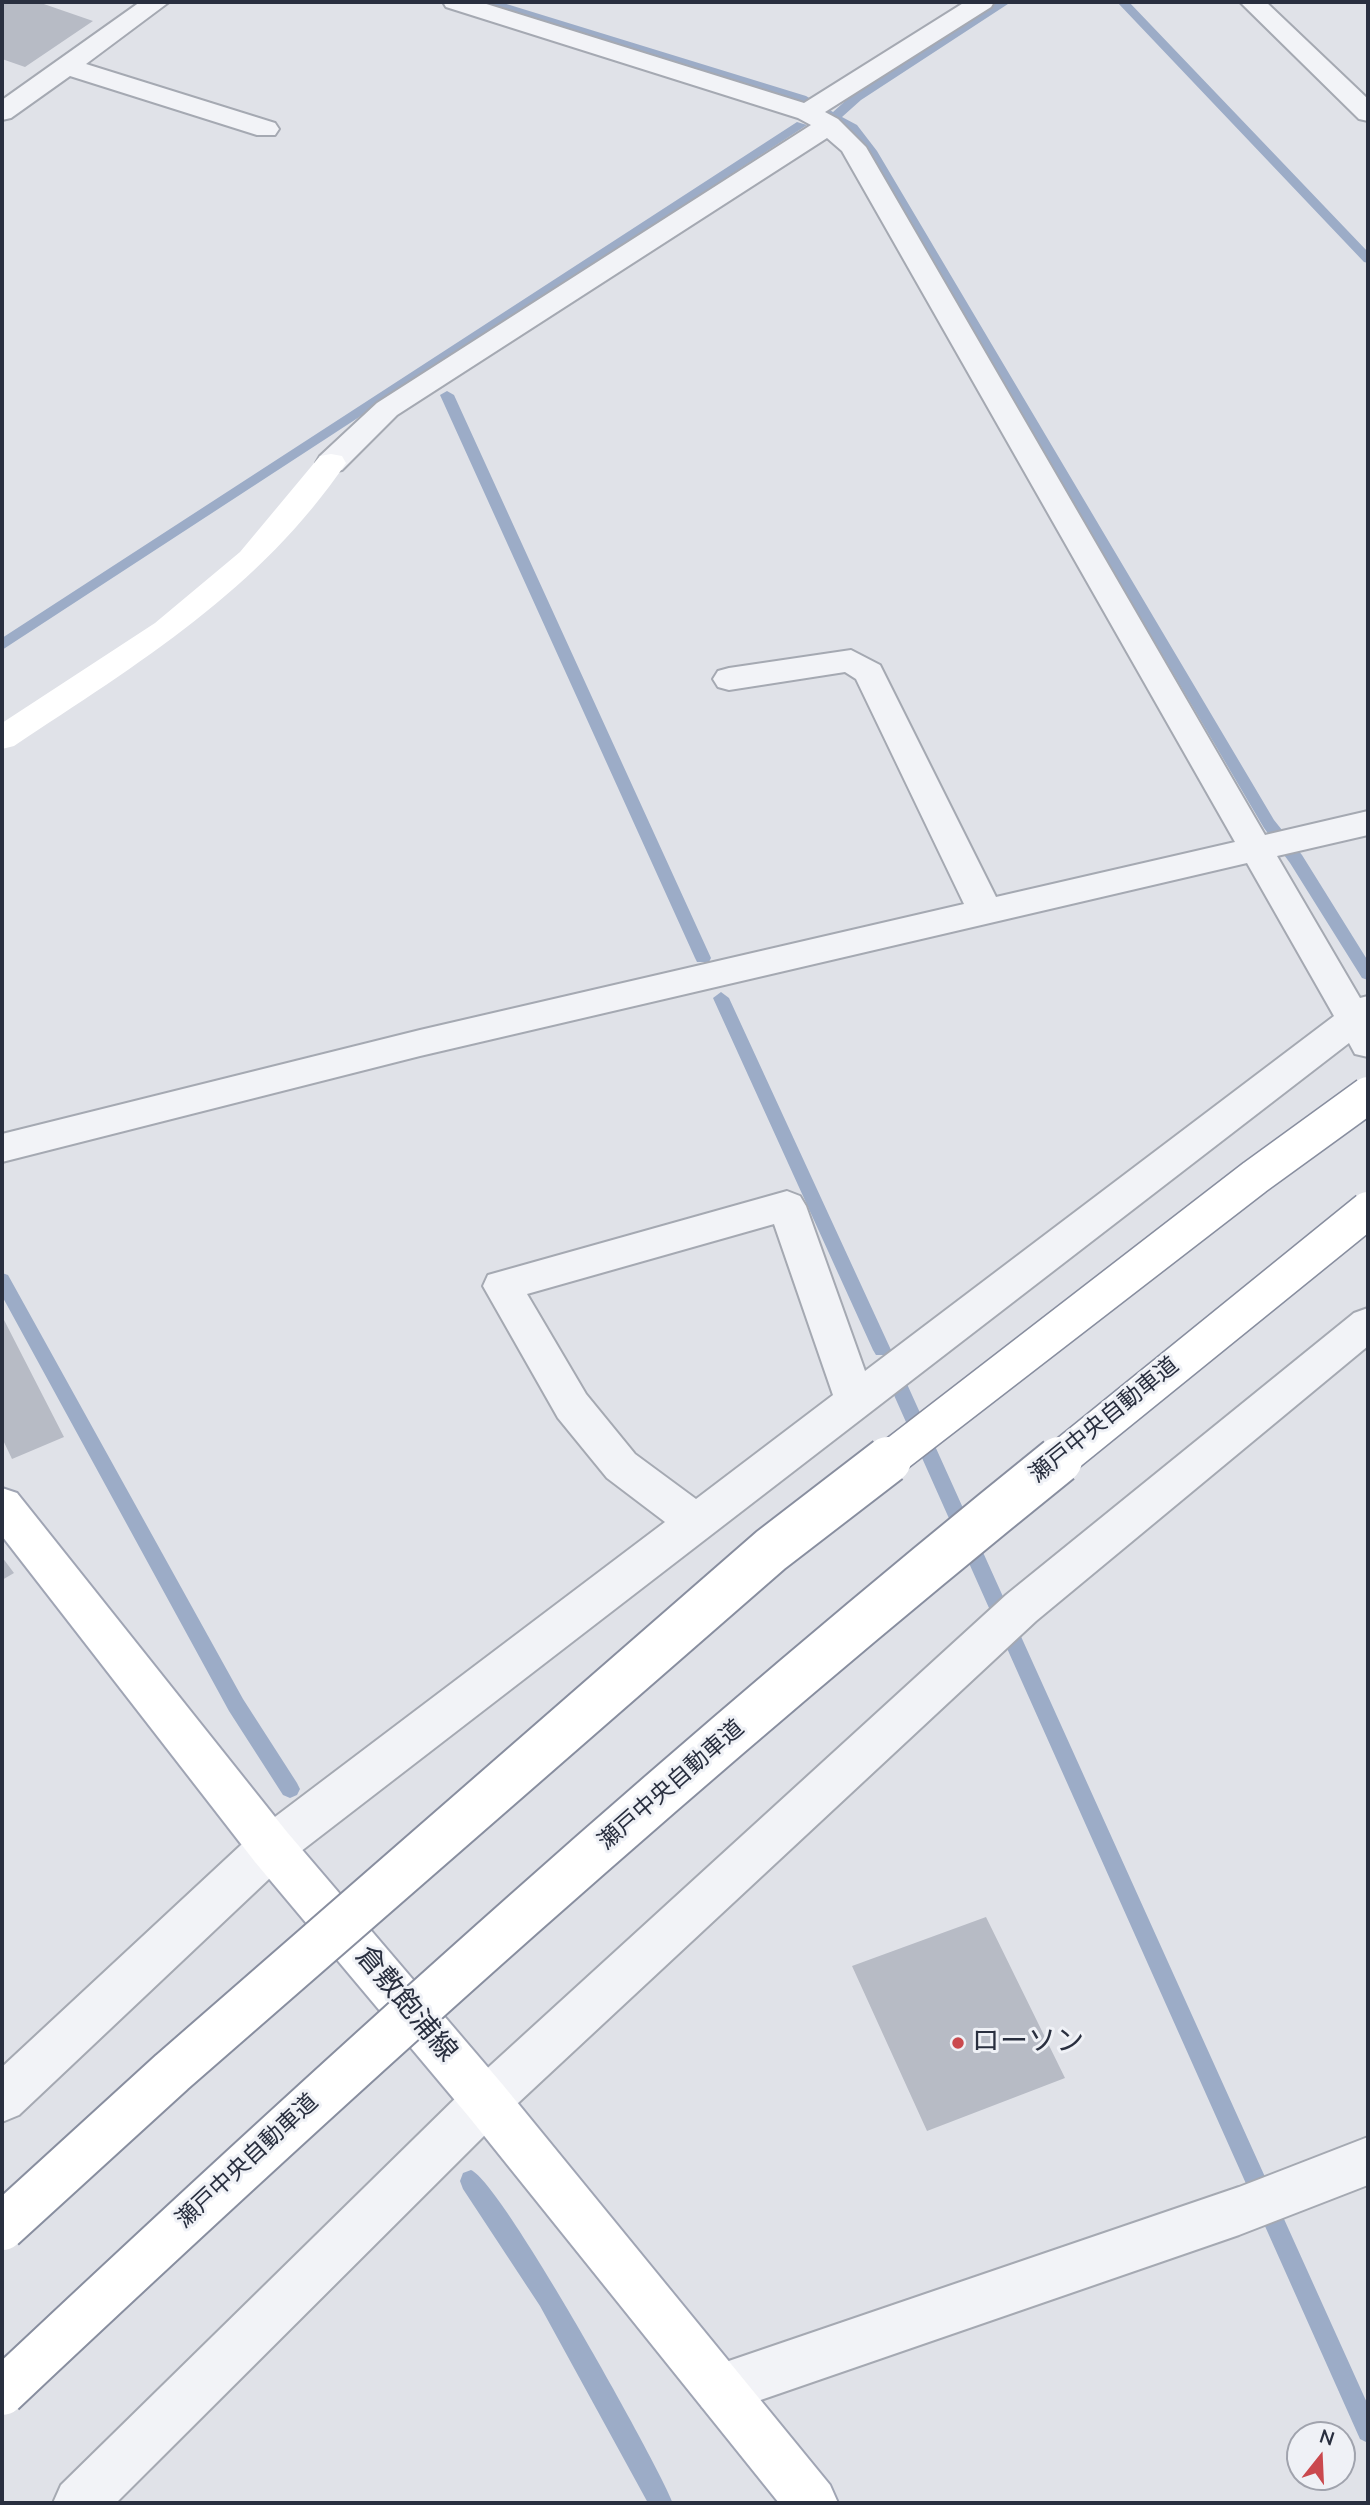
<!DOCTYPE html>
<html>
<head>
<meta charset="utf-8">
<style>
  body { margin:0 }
  #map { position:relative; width:1370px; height:2505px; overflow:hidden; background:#e0e2e8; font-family:"Nunito Sans",sans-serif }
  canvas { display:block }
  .frame { position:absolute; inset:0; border:4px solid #292f3f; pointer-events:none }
  .north { position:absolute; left:1286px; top:2421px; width:70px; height:70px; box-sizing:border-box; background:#eff1f6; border:2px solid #a0a3ad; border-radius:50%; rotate:18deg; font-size:19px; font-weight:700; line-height:28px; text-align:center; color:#292f3f }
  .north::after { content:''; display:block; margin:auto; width:24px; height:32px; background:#ca494e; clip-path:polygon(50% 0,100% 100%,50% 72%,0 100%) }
</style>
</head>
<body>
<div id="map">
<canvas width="1370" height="2505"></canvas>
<div class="frame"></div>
<div class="north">N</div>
</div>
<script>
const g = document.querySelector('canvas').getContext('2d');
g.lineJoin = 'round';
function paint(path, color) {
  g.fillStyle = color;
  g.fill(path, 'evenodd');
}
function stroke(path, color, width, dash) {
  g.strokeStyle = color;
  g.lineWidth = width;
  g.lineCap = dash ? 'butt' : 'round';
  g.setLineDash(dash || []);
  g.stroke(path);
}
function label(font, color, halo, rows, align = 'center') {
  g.font = font + ' "Nunito Sans","Noto Sans JP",sans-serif';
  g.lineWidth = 6;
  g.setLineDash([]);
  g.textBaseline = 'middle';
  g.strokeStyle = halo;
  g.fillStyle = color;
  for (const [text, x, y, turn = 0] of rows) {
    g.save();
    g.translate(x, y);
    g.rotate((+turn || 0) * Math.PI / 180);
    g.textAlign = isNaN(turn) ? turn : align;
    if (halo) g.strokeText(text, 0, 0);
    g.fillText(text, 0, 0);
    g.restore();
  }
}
paint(new Path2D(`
  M483,2H500L806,96L833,112L853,94L998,2H1011L861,100L842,117L857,125L877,151L1274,820L1302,855L1368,961V980L1362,978L1290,863L1264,828L866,152L849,131L798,102Z
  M1117,2H1129L1368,252V263L1364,262Z
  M797,122L807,125L2,650V638Z
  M447,391L454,395L711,958L709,962H697L695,958L440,395Z
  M721,992L729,998L891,1350L888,1355H876L873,1350L713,998Z
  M2,1273L8,1275L243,1699L297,1783L300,1789L297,1795L290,1798L283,1795L229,1711L2,1296Z
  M898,1377L904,1379L907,1384L1368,2405V2443L1360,2439L889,1384L892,1379Z
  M471,2170C501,2182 656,2460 673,2503H648L540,2306L463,2189L460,2181L463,2173Z`), '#9cacc7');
paint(new Path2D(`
  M2,2H38L93,21L25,67L2,59Z
  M2,1316L64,1437L12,1459L2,1438Z
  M2,1557L14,1573L2,1580Z
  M986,1917L1065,2078L927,2131L852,1966Z`), '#b7bbc5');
const street = new Path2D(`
  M140,2H169L86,64L275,123L279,129L275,135H257L70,76L11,118L2,120V100Z
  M443,2H480L804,103L965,2H994L991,7L825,112L838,119L866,147L1265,835L1368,811V835L1277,856L1360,998L1368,996V1057L1355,1054L1349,1043L287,1862L19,2115L2,2122V2067L255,1832L665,1522L607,1478L558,1418L483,1286L488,1275L787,1191L800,1196L806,1206L865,1371L1334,1016L1247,863L420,1056L2,1162V1134L420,1030L964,904L856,679L845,672L729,690L718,687L713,679L718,671L729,668L851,650L880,665L996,897L1235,842L842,151L827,138L397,415L342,470L331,472L320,470L316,463L320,456L377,403L811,125L798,118L446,7ZM774,1224L833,1395L696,1499L635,1454L586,1394L527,1294Z
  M1240,2H1266L1368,99V121L1359,119Z
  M1368,1308V1346L1036,1621L503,2117L116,2503H53L61,2485L469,2085L1006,1595L1354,1313Z
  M1368,2137V2185L1239,2235L720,2414L702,2407L695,2389L702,2371L720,2364L1239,2187Z`);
const primary = new Path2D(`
  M2,1488L17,1493L287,1832L503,2085L830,2485L838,2503H779L469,2117L255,1862L2,1536Z`);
stroke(street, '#a5a9b2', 4);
stroke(primary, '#a0a5b4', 4);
paint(street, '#f2f3f7');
paint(new Path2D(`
  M331,454L342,456L346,463C260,590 139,663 14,746L2,749V723L155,623L240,552L320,456Z`), '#fff');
paint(primary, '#fff');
const highwayBridgeFar1 = new Path2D(`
  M886,1462L1255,1177L1368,1095
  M1057,1462L1368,1210`);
const highwayBridge = new Path2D(`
  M2,2227L172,2072L771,1550L888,1460
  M2,2392C344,2070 693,1755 1059,1460`);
stroke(highwayBridgeFar1, '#888e9f', 39, []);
stroke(highwayBridge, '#888e9f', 50, []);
stroke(highwayBridgeFar1, '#fff', 36);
stroke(highwayBridge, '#fff', 46);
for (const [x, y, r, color] of [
  [958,2043,7,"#ca494e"]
]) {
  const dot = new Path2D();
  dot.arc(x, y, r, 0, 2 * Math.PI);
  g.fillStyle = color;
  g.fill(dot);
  stroke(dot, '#eff1f6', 2.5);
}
label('23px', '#292f3f', '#eff1f6', [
  ["瀬戸中央自動車道",1105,1421,-39],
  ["瀬戸中央自動車道",672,1786,-41],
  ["瀬戸中央自動車道",248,2162,-43]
]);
label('28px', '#292f3f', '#eff1f6', [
  ["倉敷飽浦線",405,2005,50]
]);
label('28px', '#292f3f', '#eff1f6', [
  ["ローソン",972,2043]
], 'left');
</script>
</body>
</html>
